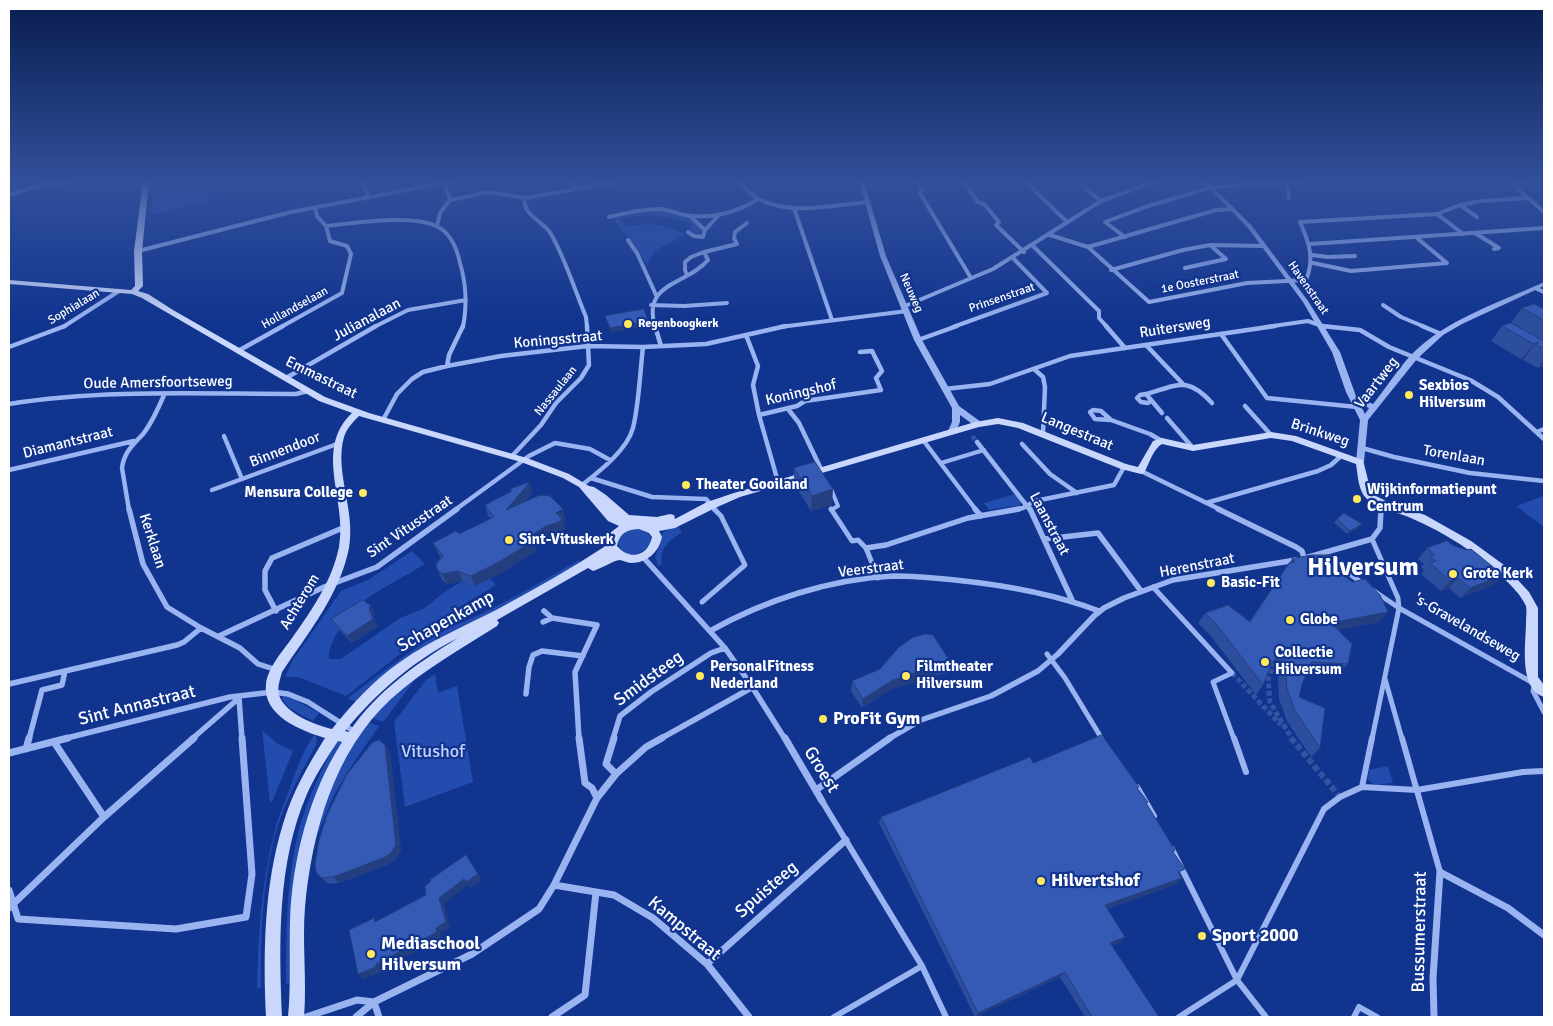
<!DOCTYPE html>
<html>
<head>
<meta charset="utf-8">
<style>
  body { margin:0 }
  #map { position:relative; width:1553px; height:1026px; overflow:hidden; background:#11348f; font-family:Signika,sans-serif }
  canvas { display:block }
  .frame { position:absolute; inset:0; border:10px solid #fff; pointer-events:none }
</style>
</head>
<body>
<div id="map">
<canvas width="1553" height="1026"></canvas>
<div class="frame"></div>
</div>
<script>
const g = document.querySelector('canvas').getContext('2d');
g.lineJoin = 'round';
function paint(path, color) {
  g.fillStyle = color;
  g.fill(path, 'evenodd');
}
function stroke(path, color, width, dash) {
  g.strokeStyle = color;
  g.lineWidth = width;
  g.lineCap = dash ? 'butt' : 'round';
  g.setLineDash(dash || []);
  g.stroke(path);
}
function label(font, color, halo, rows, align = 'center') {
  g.font = font + ' Signika,sans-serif';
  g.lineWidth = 4.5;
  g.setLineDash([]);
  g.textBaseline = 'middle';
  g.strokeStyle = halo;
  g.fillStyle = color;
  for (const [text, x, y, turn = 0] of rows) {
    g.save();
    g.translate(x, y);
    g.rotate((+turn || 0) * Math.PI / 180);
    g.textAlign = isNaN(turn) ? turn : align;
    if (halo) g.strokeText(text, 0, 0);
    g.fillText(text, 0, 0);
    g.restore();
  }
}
paint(new Path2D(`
  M187,182L186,184H202L210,199L151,215L154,185L157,184V188Z
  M643,211C664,211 694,211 703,233L697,234L689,229L693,226L690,224L691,223C666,216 646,213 620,219L625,226C645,224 668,222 685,235C669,245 654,245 647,265L635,245L614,221L617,217Z
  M1015,494L1021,502L1020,505L989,510L984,503Z
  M1544,496V527L1516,506Z
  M677,524L682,532C670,541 659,547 662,564L658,566L655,556L660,545L662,533Z
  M640,529C672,540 624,571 618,543C620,532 630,529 640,529Z
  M412,551L425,564C404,577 381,588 361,603C350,612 326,644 329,659H341L400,618L423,609L446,591L481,570L496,585L433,623L434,633L399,655L346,696L298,677H285L293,660L341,591L368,580Z
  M579,560L581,563L524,597L461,629L358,703L348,698C380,673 413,648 449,628C459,623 471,619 481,614C514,598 546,579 579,560Z
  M435,674L438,693L457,686L473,782L405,807L394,722L426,680Z
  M417,677L383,722L373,718L393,695Z
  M284,695L287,696L319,713L313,721C303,715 285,709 282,697Z
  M368,722L379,726L350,768L333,797L316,838L313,827L335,772Z
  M262,730L278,744L293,751L272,802H270Z
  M314,735L317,738L316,745C301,773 285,801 276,832C262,882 261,935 261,987L257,989C258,936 261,885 274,834C277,819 284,805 289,790C296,771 302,752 314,735Z
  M337,740H340L342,745L318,793L294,981L286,984C286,938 286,892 295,847C302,809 319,774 337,740Z
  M1388,766L1393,783L1375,785L1368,780L1369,770Z`), '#224cae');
stroke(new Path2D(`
  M1277,655L1268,679L1270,702L1292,739
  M1232,673L1281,725`), '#3552a0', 5, [5, 2.5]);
stroke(new Path2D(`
  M1291,738L1340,797`), '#3552a0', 6, [6, 3]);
stroke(new Path2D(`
  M972,436L977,442`), '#3552a0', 4.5, [4.5, 2.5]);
stroke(new Path2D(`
  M941,463L984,450
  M711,505L716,510
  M831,510L838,506L831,489`), '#9ab4f2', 4);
stroke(new Path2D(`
  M831,509L852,541L858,540L866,548L878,578
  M1328,558L1362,583
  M1153,587L1232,673L1213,682L1234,739
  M1374,591L1399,608L1535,684L1533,691L1544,712
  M702,602L745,565L721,516L714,509
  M1047,654L1065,678L1102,739
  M1385,679L1402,739
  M1372,739L1399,608L1398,598L1372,539`), '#9ab4f2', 5);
stroke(new Path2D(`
  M1234,738L1246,772
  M1402,738L1440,872
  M1137,787L1154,816
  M1362,787L1372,738
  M822,801L922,966L946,1017
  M1172,849L1237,980L1266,1017
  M834,1017L922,966
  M1179,1017L1237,980L1324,809L1340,797L1362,787L1417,790L1523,772L1544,771
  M1354,1017L1359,1007L1377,1017`), '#9ab4f2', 6);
stroke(new Path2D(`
  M360,181L365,187L368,197
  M444,181L450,200
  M568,181L578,189
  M738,181C744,187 751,195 759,199C791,216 833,205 867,202
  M916,181L922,191L920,193L971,278
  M963,181L978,202L985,205L999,222L996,225L1024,252
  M1025,181L1067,222
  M1077,181L1101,201
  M1287,181L1289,198
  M1509,181L1544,212
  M1511,182L1535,181
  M9,195L38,186L71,181
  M525,198C522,216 544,221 551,234C565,258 575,291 586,317L587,327
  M1460,205L1477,217
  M315,208L317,216L326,226C354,223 412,214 436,226C450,232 457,249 460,263C466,283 467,306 463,327
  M794,208L832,320
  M1437,214L1463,234
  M690,216L705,230
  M609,217C625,213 642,209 658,209C667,209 676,213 685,215C711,219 736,213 758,199
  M437,226L440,213L450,200L489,192L525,198L620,181
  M688,232L694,236L703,237L705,230L719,215
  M1475,233L1499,248L1494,249
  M1050,235L1088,247L1149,302L1247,283L1306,280C1315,259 1309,242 1300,222L1437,214L1460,205L1481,201L1527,198
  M1125,237L1105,222L1148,206L1213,187L1312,181
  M628,240L637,253L656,295
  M1310,244L1544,228
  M1033,246L1099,311V318L1107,327
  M1088,247L1216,210L1232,209
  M138,251L291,212L454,181
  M704,252L737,244L734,238L735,232L747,223
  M1312,255L1328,257L1355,256
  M1313,263L1351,271L1447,263L1417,238
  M1185,268L1226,259L1210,245
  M1111,270L1183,250L1210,245L1264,246
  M1535,288L1544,292
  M651,305L684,306L727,303
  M1383,305L1401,317L1425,327
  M905,306L993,269L1101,201L1156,181
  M63,327L119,291
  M281,327L342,293L351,254L347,246L330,241L326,226
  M374,327L408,310L466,300
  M655,327C642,281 686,286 708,260L704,252L691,257L685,262V270L687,275
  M780,327L907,311
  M953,327L1047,293L1013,258
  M1266,327L1308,321L1325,327`), '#9ab4f2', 4);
stroke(new Path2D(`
  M655,326L661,346
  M1106,326L1125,348
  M1322,326L1360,330L1389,347L1470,380L1498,397L1544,439
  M1422,326L1441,334
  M1221,334L1267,398L1357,407
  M746,335L758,366L753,385L759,415L778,482
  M918,340L957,326
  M1146,345L1183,384
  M9,347L65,326
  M238,351L283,326
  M447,366L449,355L463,326
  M1034,369L1043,377L1045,387L1043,433
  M286,378L376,326
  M945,389L990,384L1070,356L1275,326
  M1146,394C1178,385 1187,376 1212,403
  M1151,401L1148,403L1141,402L1137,398L1140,395L1146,394L1162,413
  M9,404C103,389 201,394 296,394L308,391
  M1245,406L1271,435
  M788,409L799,423L821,469
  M1093,410L1101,411L1111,420L1095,419L1090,412Z
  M759,415L797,406L805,401L881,390L876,378L882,371L872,351L860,352
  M1167,418L1193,448
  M383,420L397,394L412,379L423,372L447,366L501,356L588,346L643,347L706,344L786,326
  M1111,420L1150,434L1162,441
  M1537,432L1544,429
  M224,436L242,479
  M923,440L976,510
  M977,442L1030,510
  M1022,444L1050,474L1077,493
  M1362,448L1394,457L1470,473L1544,481
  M512,456L541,425L556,403L581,378L589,365L587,326
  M9,470L134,441
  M1141,471L1221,510
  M591,478L652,497L706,499L711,505
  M582,485C600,471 627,450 633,428C639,404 640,372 643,347
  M212,490L337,444
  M1206,503L1318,471L1331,465L1341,456
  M1379,504L1382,510
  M129,510L122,468C124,452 133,445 143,434C152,423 158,409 164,395
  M455,510L529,456L555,443L590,449L610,460
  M1012,510L1023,508L1035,501L1114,485L1124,467`), '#9ab4f2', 4.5);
stroke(new Path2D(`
  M129,509L143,564L167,607L201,628L240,648L258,664L277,670
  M975,509L981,516
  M1030,509L1072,600
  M1218,509L1296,547L1302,551L1304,558
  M1045,539L1098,533L1141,591
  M866,548L886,545L968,518L1019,509
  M643,557L725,648L751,685L785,739
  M1305,558L1372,539L1380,528L1381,509
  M276,611L265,590V571L272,558L345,527
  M544,611L552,618L597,625L575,672L579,739
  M543,622L552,618
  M710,631C765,600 830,579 894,576C914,576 935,578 955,580C1004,585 1052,593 1099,611
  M219,636L324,587L377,567L457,509
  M9,684L177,645L184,642L201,628
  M526,694L529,667L533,655L542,651L583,656
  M239,698L242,739
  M29,739L42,690L62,685L65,671
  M63,739L230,697L273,692L288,694L308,702L355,732
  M192,739L239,698
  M613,739L620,716L651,692L711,653L725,648
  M660,739L753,687
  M888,739L921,720L991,696L1038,671L1058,654L1094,616L1104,608L1124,598L1173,580L1296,560`), '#9ab4f2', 5.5);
stroke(new Path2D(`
  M579,738L585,783L592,788L597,798
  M614,738L606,764L616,774
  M785,738L822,801
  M54,742L104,817
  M26,749L29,738
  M9,753L68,738
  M816,790L890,738
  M554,885L614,895L653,918L707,964L749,1017
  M9,890L18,919L176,929L246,917L252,874L242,738
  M9,908L104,817L194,738
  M707,964L846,840
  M374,1002L379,1017
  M306,1017L357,1000L374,1002
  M356,1017L374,1002L472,954L539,909L554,885L597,798L616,774L646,747L662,738
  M552,1017L585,995L596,892
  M1434,1017L1433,978L1440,872L1508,908L1544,935`), '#9ab4f2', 7);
paint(new Path2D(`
  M859,181H864L886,256L922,340L959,406L981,422L982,424L981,426H975L960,415V422L955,433L952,434L948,431L952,422V408L914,340L880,256Z
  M1202,181H1207L1252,226L1308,301L1340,352L1356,396L1373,404C1386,388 1397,370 1411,355C1445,320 1498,303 1542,283L1544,282V286L1462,324L1443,335L1417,359L1368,420L1364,462L1360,465L1357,464L1356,462L1360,420L1346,392L1332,352L1303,302L1248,228ZM1360,404L1369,408L1365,414Z`), '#9ab4f2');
paint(new Path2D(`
  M143,181H149L142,251L143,286L138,291L148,294L173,310L325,397L369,413L527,458L569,474L589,486L594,487L606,495L629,515L657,517L670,514L674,515L675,519L707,502L734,493L975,422L998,418L1023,423L1126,464L1138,467L1153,441L1162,438L1193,445L1271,432L1296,436L1363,460L1370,488L1374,495L1386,501L1425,515L1471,541L1504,565L1529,592L1538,608V677L1544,685V697C1518,689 1526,643 1526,622C1526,617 1527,611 1526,606C1521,595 1511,585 1502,577C1477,553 1445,533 1413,519C1399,512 1379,510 1367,499C1358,491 1358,476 1356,464L1292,441L1271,438L1193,451L1162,444C1153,449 1149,464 1144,473L1141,474L1121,469L1018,428L998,424L979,427L740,497L715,508L675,528L659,531L662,537C659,552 647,563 631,563C627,563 623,560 619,560C613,561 600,569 593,571L588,568L497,620L499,623L497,626C461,649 423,670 391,699C334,752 312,832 305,907C302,944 307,980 304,1017H288C291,985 289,953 290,921C292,860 309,794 342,742L338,741C326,759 315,776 307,794C277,863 279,943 282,1017H266C263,953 264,885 283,824C292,793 308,765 325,738C302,731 262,716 266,684C268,667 283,651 292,638C312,610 332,581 339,547C348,501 313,450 352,413L319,401L142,298L132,294L9,284V280L131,290L135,286L134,251ZM359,416L521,462L563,478L579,487L608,521L619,526L610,533L607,545C572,568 535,589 498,609C465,626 431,640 400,662C374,680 352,704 332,729C316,725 285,714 279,695C277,687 280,680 282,672C308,633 340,594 349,548C356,510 334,472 344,437C347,428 353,422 359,416ZM639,529L649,533L652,537C648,556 630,561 617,546C620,533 626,530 639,529ZM458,638C416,664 377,691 349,732L345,731C376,693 414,660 458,638Z`), '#c9d7fc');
paint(new Path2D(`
  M1522,308L1544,309V366H1543L1538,368L1523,360L1525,358L1521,359L1491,341L1502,326L1511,323Z
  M794,468L832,505L811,511L794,483Z
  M510,489L533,492L525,502L563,509L565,519L563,520L565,528L562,533L549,537L534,546L536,551L503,572L475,586L463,581L447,584L442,580L437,569L441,558L438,553L433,543L459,534L491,518L488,516L485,505L510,492Z
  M1337,519L1359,528L1347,534L1334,523Z
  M1454,546L1503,575L1493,585L1460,598L1449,588L1441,591L1421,574L1424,570L1421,567L1424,564L1418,559L1427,548Z
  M1292,559L1329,563L1379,622L1338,630L1348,664L1339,674L1307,672L1302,684L1299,697L1320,748L1311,757L1287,721L1279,699L1277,657L1271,665L1263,685L1256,695L1210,635L1198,623L1205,613L1249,622Z
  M376,614L373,615L378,626L352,643L336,627L331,619Z
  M951,663L949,673L936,675L891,689L862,708L851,691L852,681L880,669Z
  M385,745L390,752L401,851L396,859L389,864L339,883L328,884L316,872Z
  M1033,763L1138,789L1173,852L1180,874L1182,878L1177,884L1107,909L1120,942L1112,945L1159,1017H1085L1060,977L975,1017L879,823L881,817Z`), '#2d4d9d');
paint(new Path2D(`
  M1128,181H1143L1127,183Z
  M648,321L649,326L610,333V328Z
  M1539,342L1535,344L1525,358L1521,359L1534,344Z
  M1544,360V364L1538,368Z
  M530,482L533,492L510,520L506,510Z
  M833,489L832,505L811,511L812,496Z
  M563,509L565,519L563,520L565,528L562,533L549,537L534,546L536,551L503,572L475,586L471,576L529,537L556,513Z
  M1362,524L1359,528L1347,534L1350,531Z
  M458,571L463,581L447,584L442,574Z
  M1503,575L1493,585L1460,598L1470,588Z
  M1458,578L1449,588L1441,591L1450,581Z
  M371,606L376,614L373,615L378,626L352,643L347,636L369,608Z
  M1388,612L1379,622L1323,633L1331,623Z
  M939,665L936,675L891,689L862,708L863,699L893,680Z
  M385,745L390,752L401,851L396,859L389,864L339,883L333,877Z
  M466,855L482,880L471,888L468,885L444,904L450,928L440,933L442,938L382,969V972L364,979L358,974L376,964L436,928L439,898Z
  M1182,878L1177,884L1100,911L1105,905Z
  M1125,937L1120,942L1105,948L1110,943Z
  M1065,972L1060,977L975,1017L978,1013Z`), '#243f7f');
const building = new Path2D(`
  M1534,304L1544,309V320L1522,308Z
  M644,309L648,321L610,328L605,316Z
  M1511,323L1542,340L1544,339V349L1535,344L1539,342L1534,344L1502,326Z
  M815,462L833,489L812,496L794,468Z
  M530,482L506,510L540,495L550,496L563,509L556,513L562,518L559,522L546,526L529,537L533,541L499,562L471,576L458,571L442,574L437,569L436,564L443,556L433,543L456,531L459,534L494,517L485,505L512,491L510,489Z
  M1344,513L1362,524L1350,531L1337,519Z
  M1447,541L1454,546L1467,550L1471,549L1503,575L1470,588L1458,578L1450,581L1430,563L1436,561L1430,557L1435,555L1427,548Z
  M1312,555H1334L1329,563L1352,582L1365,579L1380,595L1388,612L1331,623L1352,644L1348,664L1312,662L1302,684L1299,697L1325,708L1320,748L1295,711L1287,689L1284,647L1271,665L1263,685L1217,625L1205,613L1228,605L1250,622L1289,563L1295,562L1292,559Z
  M363,600L371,606L369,608L373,619L347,636L331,619Z
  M925,634L933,635L951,663L939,665L893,680L863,699L852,681L880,669L899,647L912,638Z
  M1102,735L1139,787L1137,788L1148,802L1146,803L1175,850L1173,852L1185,869L1178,872L1182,878L1105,905L1125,937L1110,943L1159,1017H1092L1065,972L978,1013L881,817L1030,757L1033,763Z
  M379,740L385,745L396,845L391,853L383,858L333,877L321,878L316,872L315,864L319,840L327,815L347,774L372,743Z
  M466,855L478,874L466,882L464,879L439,898L446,922L436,928L437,932L376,964V967L358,974L349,930L374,918L375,922L426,895L425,886L431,881L430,880Z`);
paint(building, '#345ab6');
stroke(building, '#243f7f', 1);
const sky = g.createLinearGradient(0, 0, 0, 324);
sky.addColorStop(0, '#091d4f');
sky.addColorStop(0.56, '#32509b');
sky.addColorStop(1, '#32509b00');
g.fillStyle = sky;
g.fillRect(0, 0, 1553, 324);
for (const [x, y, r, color] of [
  [628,324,5,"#ffe95c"],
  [1409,395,5,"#ffe95c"],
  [686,485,5,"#ffe95c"],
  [363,493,5,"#ffe95c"],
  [1357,499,5,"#ffe95c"],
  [509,540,5,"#ffe95c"],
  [1453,574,5,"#ffe95c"],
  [1211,583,5,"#ffe95c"],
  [1290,620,5,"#ffe95c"],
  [1265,662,5,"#ffe95c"],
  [700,676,5,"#ffe95c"],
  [906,676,5,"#ffe95c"],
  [823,719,5,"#ffe95c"],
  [1041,881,5,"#ffe95c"],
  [1202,936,5,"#ffe95c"],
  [371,954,5,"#ffe95c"]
]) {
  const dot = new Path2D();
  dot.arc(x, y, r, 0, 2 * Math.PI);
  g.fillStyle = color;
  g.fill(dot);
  stroke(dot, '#11348f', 2);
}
label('12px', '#fff', '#11348f', [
  ["1e Oosterstraat",1200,282,-11],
  ["Havenstraat",1308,288,55],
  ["Neuweg",911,293,66],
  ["Prinsenstraat",1002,298,-19],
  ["Sophialaan",74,307,-31],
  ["Hollandselaan",295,308,-29],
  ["Nassaulaan",556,391,-51]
]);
label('bold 12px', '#fff', '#11348f', [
  ["Regenboogkerk",638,324]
], 'left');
label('15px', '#fff', '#11348f', [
  ["Julianalaan",367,320,-28],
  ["Ruitersweg",1175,328,-9],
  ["Koningsstraat",558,340,-5],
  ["Emmastraat",321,378,26],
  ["Oude Amersfoortseweg",158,383,-1],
  ["Vaartweg",1377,383,-52],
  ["Koningshof",801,393,-13],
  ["Langestraat",1077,432,23],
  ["Brinkweg",1320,433,18],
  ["Diamantstraat",68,443,-14],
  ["Binnendoor",285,450,-21],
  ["Torenlaan",1454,456,10],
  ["Laanstraat",1049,524,62],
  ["Sint Vitusstraat",410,527,-34],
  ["Kerklaan",152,541,72],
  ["Herenstraat",1197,566,-11],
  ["Veerstraat",871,569,-7],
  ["Achterom",300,602,-59],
  ["'s-Gravelandseweg",1467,628,30]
]);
label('bold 15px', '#fff', '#11348f', [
  ["Sexbios",1419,386],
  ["Hilversum",1419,403],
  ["Theater Gooiland",696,485],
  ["Wijkinformatiepunt",1367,490],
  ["Centrum",1367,507],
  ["Mensura College",353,493,"right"],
  ["Sint-Vituskerk",519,540],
  ["Grote Kerk",1463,574],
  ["Basic-Fit",1221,583],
  ["Globe",1300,620],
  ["Collectie",1275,653],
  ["Hilversum",1275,670],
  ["PersonalFitness",710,667],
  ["Nederland",710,684],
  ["Filmtheater",916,667],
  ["Hilversum",916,684]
], 'left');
label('18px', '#fff', '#11348f', [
  ["Schapenkamp",446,622,-29],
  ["Smidsteeg",649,679,-36],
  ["Sint Annastraat",137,706,-14],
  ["Groest",821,770,58],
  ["Spuisteeg",767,890,-41],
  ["Kampstraat",684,929,40],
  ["Bussumerstraat",1420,932,-89]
]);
label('bold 18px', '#fff', '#11348f', [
  ["ProFit Gym",833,719],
  ["Hilvertshof",1051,881],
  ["Sport 2000",1212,936],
  ["Mediaschool",381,944],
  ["Hilversum",381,965]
], 'left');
label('18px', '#c2d3fd', '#11348f', [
  ["Vitushof",433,752]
]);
label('bold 25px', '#fff', '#11348f', [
  ["Hilversum",1363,568]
]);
</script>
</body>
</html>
